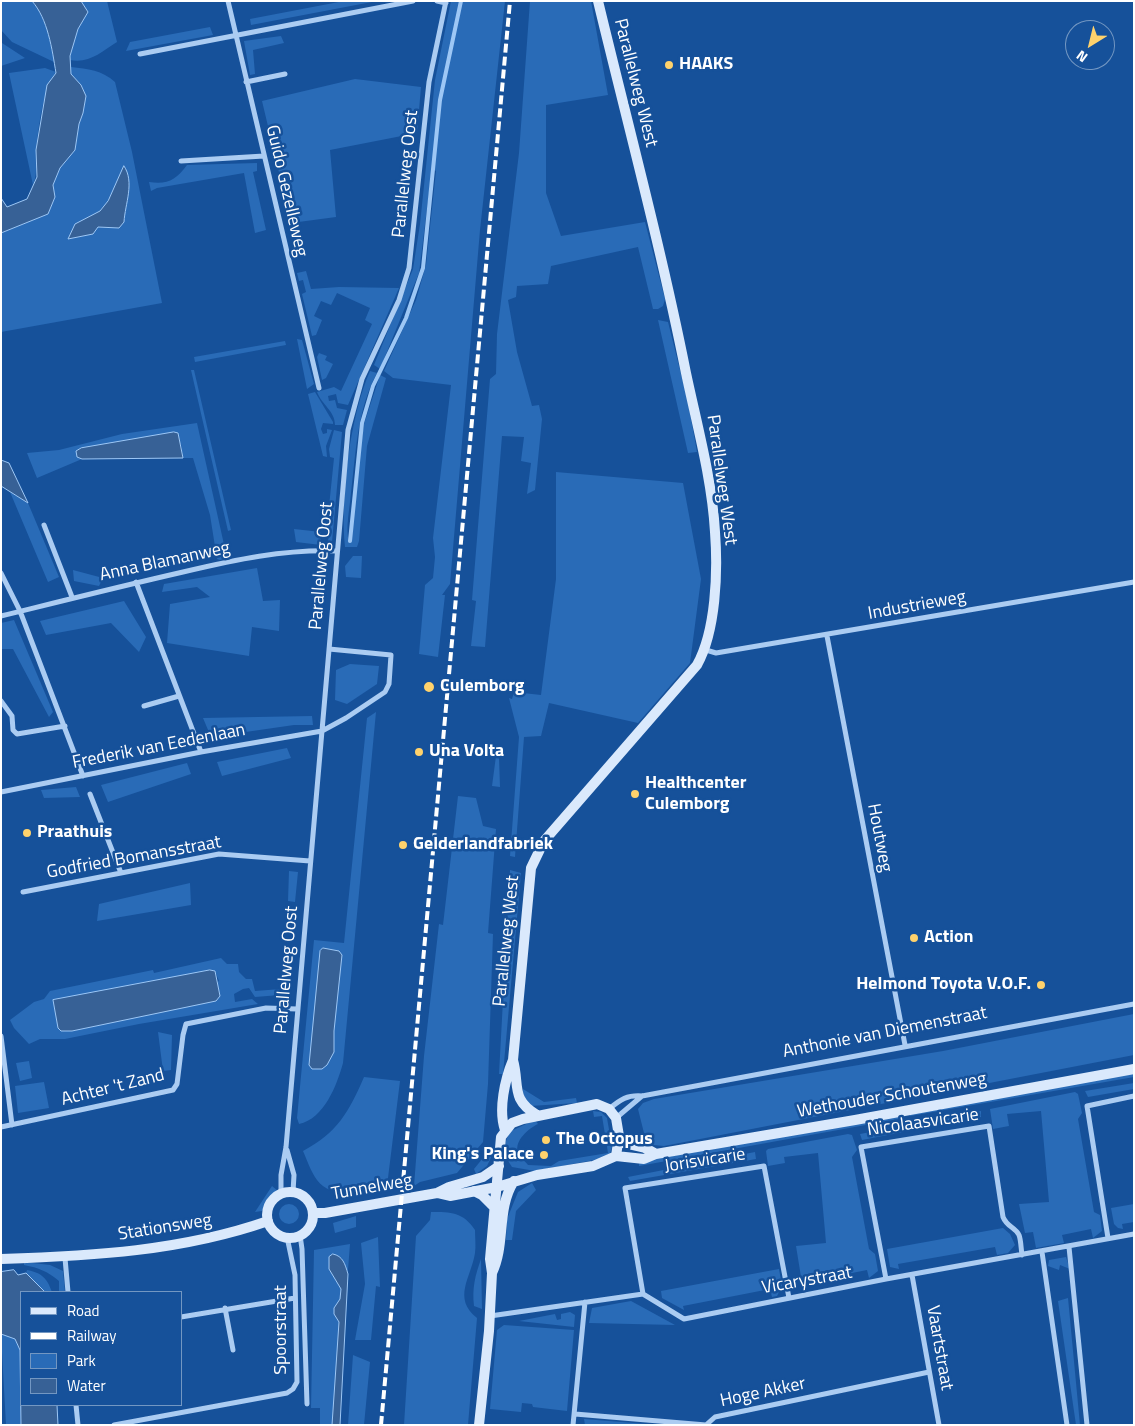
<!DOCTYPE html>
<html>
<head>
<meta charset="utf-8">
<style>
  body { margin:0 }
  #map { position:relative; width:1135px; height:1426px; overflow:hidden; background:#16519a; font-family:"Titillium Web",sans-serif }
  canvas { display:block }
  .frame { position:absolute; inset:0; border:2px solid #fff; pointer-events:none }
  .legend { position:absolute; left:20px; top:1291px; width:162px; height:115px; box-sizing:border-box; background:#16519a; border:1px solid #7397c2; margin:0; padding:6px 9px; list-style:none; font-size:15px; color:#fff }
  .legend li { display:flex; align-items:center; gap:10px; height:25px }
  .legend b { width:25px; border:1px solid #7397c2 }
  .north { position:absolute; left:1065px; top:20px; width:50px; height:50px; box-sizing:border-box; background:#16519a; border:1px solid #7397c2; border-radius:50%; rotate:216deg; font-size:14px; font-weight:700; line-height:20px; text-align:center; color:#fff }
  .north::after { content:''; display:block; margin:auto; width:18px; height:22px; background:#ffd26c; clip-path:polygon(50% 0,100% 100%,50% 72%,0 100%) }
</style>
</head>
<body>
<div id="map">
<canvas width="1135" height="1426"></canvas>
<div class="frame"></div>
<ul class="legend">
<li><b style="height:6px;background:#dae9fc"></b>Road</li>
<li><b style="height:6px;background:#fff"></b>Railway</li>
<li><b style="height:14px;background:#296bb7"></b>Park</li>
<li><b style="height:14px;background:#376196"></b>Water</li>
</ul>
<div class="north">N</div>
</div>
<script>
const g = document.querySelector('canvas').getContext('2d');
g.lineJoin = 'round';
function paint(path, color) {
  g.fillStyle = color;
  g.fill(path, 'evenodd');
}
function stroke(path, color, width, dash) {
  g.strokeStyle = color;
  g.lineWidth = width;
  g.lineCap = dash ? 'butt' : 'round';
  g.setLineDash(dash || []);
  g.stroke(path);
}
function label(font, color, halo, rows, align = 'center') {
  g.font = font + ' "Titillium Web",sans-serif';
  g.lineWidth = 5;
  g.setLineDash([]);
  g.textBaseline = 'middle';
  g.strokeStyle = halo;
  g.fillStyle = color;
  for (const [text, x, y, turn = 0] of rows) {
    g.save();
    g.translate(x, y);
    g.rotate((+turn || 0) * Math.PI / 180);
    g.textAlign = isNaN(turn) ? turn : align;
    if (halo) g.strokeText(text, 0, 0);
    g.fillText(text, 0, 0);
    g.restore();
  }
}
paint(new Path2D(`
  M1,1H32C45,16 52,43 54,62L12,42L1,30Z
  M81,1H107L117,42C101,52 89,64 70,60V56L78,29L87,12Z
  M344,1H377L251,25L250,19Z
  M451,1H505L480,230L450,584L442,595H445L438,657L419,654L425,585L433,578L435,557L433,538L451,385L393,378L384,371L416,300L426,265L436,171L432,168L419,273L380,369L374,365L413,269L420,224L435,80Z
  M530,1H591L608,95L546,105V193L561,236L645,222L665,299L663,306L658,309H653L638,247L551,266L548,284L517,286L516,297L508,300L517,352L532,406L539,405L542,419L535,490L527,494L531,463L521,461L524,437L502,436L485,647L471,646L476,601L472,600L490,379L496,374L497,334L519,153Z
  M210,27L213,35L126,51L130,42Z
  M281,36L284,43L253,50L255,74L250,75L244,41Z
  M2,43L25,58L1,66Z
  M71,67C88,69 102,70 115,82L132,152L162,303L1,332V233L48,214L55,197L53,185L60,168L75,150L79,124L83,113L81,85L71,74Z
  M45,68L56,72C42,93 39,125 36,151C35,163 38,174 33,185L9,73Z
  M355,79L421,87L417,133L330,150L336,217L291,223L262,101Z
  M257,163V171L253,172L266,230L255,233L244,173L157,188L151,191L149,182C167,185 176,180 187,165Z
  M306,271L311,289L339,287L399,288L348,405L338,403L336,394L328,396L329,401L335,400L337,408L347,410L343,425H335C335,411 322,405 317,392L334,387L341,391L372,324L365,320L370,308L337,293L331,305L321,301L314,316L322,320L316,335L312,336L302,294L306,292L303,280L299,281L297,273Z
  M658,320L668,322L688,402L697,452L688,453Z
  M297,339L302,340L314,384L307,389Z
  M285,341L286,345L195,362L194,357Z
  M319,353L327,356L325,360L333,364L326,378L322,380L317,357Z
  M191,370H194L231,530L228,531Z
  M370,371L377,373C357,410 356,452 351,493C350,507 345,529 349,542L351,541L361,445L364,424L380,375L386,378L367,446L359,541L357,547H345C340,498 350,416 370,371Z
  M315,392L333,422V424L323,423L321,429L323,434L327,433V429L332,430L326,446L327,457L323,456L308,394Z
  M197,423L227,558L220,560L217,559L210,515L193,458H183L181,444L77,457L82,459L37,478L27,453L59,450L122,434Z
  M334,430L342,432L332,542H328L329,527L327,526L334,458L330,457L329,449Z
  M556,472L683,483L701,579L690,663L638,723L549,703L541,736L524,737L515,857L510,856L519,737L509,698L512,699L514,692L541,695L556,579Z
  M10,492L28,503L59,577L48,582Z
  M294,529L321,532V545L296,542Z
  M353,556H362L361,578L346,577L345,566Z
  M257,568L263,601L280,600L279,631L252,627L249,656L167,643L170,604L210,597L197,587L162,592L164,584Z
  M73,570L103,578L99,586L74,581Z
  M124,601L146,637L139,652L111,623L46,635L40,621Z
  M14,620L53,712L49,717L13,649H1V623Z
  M350,664L379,666L377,684L347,704L335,700L336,670Z
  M376,712L343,1063C337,1085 324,1119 299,1124L297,1118L314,940L344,943L367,718Z
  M312,716L313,725H294L211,737L203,718Z
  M287,748L291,758L222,776L217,762Z
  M496,756L499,757L500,787L492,786Z
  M187,763L191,774L108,802L101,785Z
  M76,787L80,797L44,798L41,790Z
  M458,796L476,798L483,826L496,829L488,933L493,934L488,1084L483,1142L457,1173L420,1182L414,1186L424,1056L439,924L443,925Z
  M510,870L521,873L503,1074H499Z
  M289,871L298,872L295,902L288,901Z
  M190,883L191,905L97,921L99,904Z
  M221,958L227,964H238L239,972L246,979H252L255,991L281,989L280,995L255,997L249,988L243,989L234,994L235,1002L252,999L258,1004L139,1024L65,1039H40L29,1044L14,1028L10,1020L34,1002L44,999L50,991L153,970L154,973ZM210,970L215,971L219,981L173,1009L72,1031H62L58,1028L53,1000Z
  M1134,1014V1055L664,1146L643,1144L644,1133L638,1109L643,1103L654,1099L943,1051Z
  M158,1032L172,1035L171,1070L163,1071Z
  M29,1061L32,1078L20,1081L16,1063Z
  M1134,1072V1077L910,1116V1113Z
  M364,1077L400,1081L387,1186C365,1192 333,1201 317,1180C311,1172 307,1160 303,1151C337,1133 349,1112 364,1077Z
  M44,1082L49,1108L18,1113L15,1086Z
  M1134,1083V1089L1088,1097L1085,1091Z
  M523,1089L544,1102L576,1098L577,1103L530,1106L522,1095Z
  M1075,1092L1078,1094L1082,1113L1078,1119L1094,1212L1100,1215L1102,1231L1093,1238L1091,1229L1062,1235L1064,1243L1036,1248L1033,1232L1025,1233L1019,1204L1049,1202L1041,1111L1007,1114L1009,1126L993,1129L990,1109Z
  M593,1111L601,1112L607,1118L612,1147L610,1154L605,1158L535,1171L512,1167C504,1156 502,1143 511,1131L535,1120L538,1124C529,1128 514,1141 518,1152C519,1157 525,1161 528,1165L551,1166L559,1161L608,1153L602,1116L594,1117Z
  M981,1111V1117L862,1140L860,1134Z
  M900,1115L899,1119L639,1166V1162Z
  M848,1134L852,1135L857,1150L852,1157L869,1249L875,1254L878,1271L869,1278L867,1270L802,1283L796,1246L826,1243L818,1153L784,1157L785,1163L768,1166L766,1151L768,1149Z
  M492,1147L495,1149L487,1166L476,1174L474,1169Z
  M755,1152L756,1159L630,1181L628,1177Z
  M532,1183L536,1190L516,1211L512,1240H506L507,1219L518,1192Z
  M272,1186L278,1191L262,1211L255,1212Z
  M279 1214a10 10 0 1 1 20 0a10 10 0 1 1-20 0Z
  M1134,1204V1222L1122,1224L1123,1229L1118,1228L1114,1224L1111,1208Z
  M431,1212C451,1212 463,1212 475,1230C475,1237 476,1246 475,1253C471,1278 452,1298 477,1318L468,1425H404L416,1236L430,1220Z
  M356,1216V1227L335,1233L333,1223Z
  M1003,1228L1010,1234L1015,1245L1008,1253L997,1255L995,1247L898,1264L899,1269L890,1267L887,1249Z
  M378,1237L380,1287L376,1286L371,1340H355L365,1284L361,1243Z
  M350,1244L336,1425H320V1408H311L314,1250Z
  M1066,1257L1070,1269L1060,1265L1059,1270L1048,1266L1049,1260Z
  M481,1259L482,1309L474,1306C472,1288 475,1276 481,1259Z
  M24,1262L50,1265L63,1271L65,1292H59V1281C47,1271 39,1268 24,1265Z
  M779,1269L782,1286L777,1296L772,1297L770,1289L683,1306L684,1310L662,1298L661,1291Z
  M27,1270C42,1273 47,1278 52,1292H45L26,1273Z
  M1068,1298L1080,1425H1076L1058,1301Z
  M631,1301L675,1325L589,1323L592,1308Z
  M570,1312L575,1315L574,1327L519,1321L555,1314L557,1320L561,1319V1314Z
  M504,1325L574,1330L567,1411L533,1407L532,1404L522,1403L521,1412L490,1409L497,1330Z
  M1,1334L15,1339L20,1350L21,1425H6Z
  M353,1355L370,1362L364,1425H348Z
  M584,1419L658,1425H585Z`), '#296bb7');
const water = new Path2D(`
  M32,1H81L88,12L78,29L70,56L71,74L81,85L86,96L83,113L79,124L75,150L60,168L53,185L55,197L48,214L1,233V198L7,207L27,199L37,177L36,150L47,85L56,73C52,49 48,19 32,1Z
  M124,166C135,182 125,204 124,222L119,228L98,227L93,234L68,239L75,224L100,211L108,201Z
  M174,432L178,433L183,458L82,459L77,457L76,451L81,448Z
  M1,460L9,463L28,503L1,486Z
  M323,948L339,951L342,955L334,1031V1052L327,1065L322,1069H312L309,1065L320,951Z
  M210,970L215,971L220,996L216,1001L72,1031H61L58,1028L53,1000Z
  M333,1254C343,1256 345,1264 348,1274L340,1425H332L339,1322L334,1314V1308L340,1299L341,1289L329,1269V1257Z
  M14,1270L18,1275L26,1273L45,1292H21V1405H57L58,1425H21L20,1350L15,1339L1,1334V1272Z`);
paint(water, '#376196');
stroke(water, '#9dc7f5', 1);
stroke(new Path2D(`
  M350,541L362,423L373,386L406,318L423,268L440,100L461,1`), '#9dc7f5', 4);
stroke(new Path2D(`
  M228,1L319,388
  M437,1L446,3
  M140,54L413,1
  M246,82L285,74
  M181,161L264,156
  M44,525L72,597
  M1,573L20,611L83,776
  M136,582L201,752
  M1,616C62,601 122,586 183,572C234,560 284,549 337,551
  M827,636L905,1045
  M706,650L716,653L1134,582
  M1,701L12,716L13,730L17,734L65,726
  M144,706L179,696
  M1,792L201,752L322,731L346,718L385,692L389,684L391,655L329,649
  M90,794L121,873
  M23,892L219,854L310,861
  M1,1036L12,1125
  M609,1109C621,1099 627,1095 642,1096L1134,1004
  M616,1118L642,1096
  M1,1127L173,1090L177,1084L183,1035L186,1024L266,1008L297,1009
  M287,1150L294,1175L293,1192
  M281,1194V1175L286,1147L348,430L362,379L399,300L409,268L429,82L446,1
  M300,1235L302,1249L307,1404
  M1108,1238L1087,1106L1134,1096
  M1069,1247L1087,1425
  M1042,1252L1067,1425
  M65,1258L68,1292
  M912,1275L939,1425
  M886,1279L861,1147L989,1126L1003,1217C1007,1227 1015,1227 1019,1235C1021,1240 1021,1249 1022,1255
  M643,1294L625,1188L764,1166L789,1298
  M225,1308L233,1350
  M490,1316L643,1294L684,1319L886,1279L1134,1234
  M181,1317L295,1298
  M76,1405L78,1425
  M575,1414L706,1425
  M114,1425L287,1393L293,1389L297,1382L295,1275L287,1237
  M573,1425L585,1302
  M706,1425L715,1417L929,1372`), '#abccf2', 5);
stroke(new Path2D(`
  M513,1060C520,1085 510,1099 537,1115
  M505,1130C498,1110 505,1079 513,1060L531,868L544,841L697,665C716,631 718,572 715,532C712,479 697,425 686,373C661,248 628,125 598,1
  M619,1142L645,1148L656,1154
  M474,1191L482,1195L495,1208
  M267 1215a23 23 0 1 1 46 0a23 23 0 1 1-46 0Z
  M437,1193L450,1196L497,1187L537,1175L593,1166L616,1156L644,1159L656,1154L855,1120L1134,1069
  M313,1213H325L437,1193L449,1187L483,1177L499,1166
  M1,1259C92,1256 182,1251 268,1221
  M492,1273C506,1244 496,1209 514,1181
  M479,1425L489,1331L492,1273L490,1259L501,1137L512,1123L523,1119L597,1104L609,1109L616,1118L619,1136L616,1156`), '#dae9fc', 10);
stroke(new Path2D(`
  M381,1425L510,1`), '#fff', 4, [9, 4]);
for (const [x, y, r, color] of [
  [669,65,5,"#ffd26c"],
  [429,687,6,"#ffd26c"],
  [419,752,5,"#ffd26c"],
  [635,794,5,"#ffd26c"],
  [27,833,5,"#ffd26c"],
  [403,845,5,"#ffd26c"],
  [914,938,5,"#ffd26c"],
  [1041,985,5,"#ffd26c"],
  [546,1140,5,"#ffd26c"],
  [544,1155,5,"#ffd26c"]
]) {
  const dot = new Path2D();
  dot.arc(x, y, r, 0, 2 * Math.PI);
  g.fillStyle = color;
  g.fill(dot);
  stroke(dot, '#16519a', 2);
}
label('bold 18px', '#fff', '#16519a', [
  ["HAAKS",679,65],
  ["Culemborg",440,687],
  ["Una Volta",429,752],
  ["Healthcenter",645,784],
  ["Culemborg",645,805],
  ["Praathuis",37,833],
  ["Gelderlandfabriek",413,845],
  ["Action",924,938],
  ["Helmond Toyota V.O.F.",1031,985,"right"],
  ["The Octopus",556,1140],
  ["King's Palace",534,1155,"right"]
], 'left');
label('18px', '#fff', '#16519a', [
  ["Parallelweg West",635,83,76],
  ["Parallelweg Oost",406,174,-84],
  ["Guido Gezelleweg",286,191,77],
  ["Parallelweg West",721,480,82],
  ["Anna Blamanweg",165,562,-12],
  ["Parallelweg Oost",322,566,-85],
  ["Industrieweg",917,606,-10],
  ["Frederik van Eedenlaan",159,747,-11],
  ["Houtweg",879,838,79],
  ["Godfried Bomansstraat",134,858,-10],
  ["Parallelweg West",507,941,-84],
  ["Parallelweg Oost",287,970,-85],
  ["Anthonie van Diemenstraat",885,1033,-11],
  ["Achter 't Zand",113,1088,-14],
  ["Wethouder Schoutenweg",892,1096,-10],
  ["Nicolaasvicarie",923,1123,-8],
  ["Jorisvicarie",705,1161,-9],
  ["Tunnelweg",372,1188,-10],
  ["Stationsweg",165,1228,-9],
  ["Vicarystraat",807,1281,-10],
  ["Spoorstraat",282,1330,-90],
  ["Vaartstraat",939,1348,80],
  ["Hoge Akker",763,1393,-12]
]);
</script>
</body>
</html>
